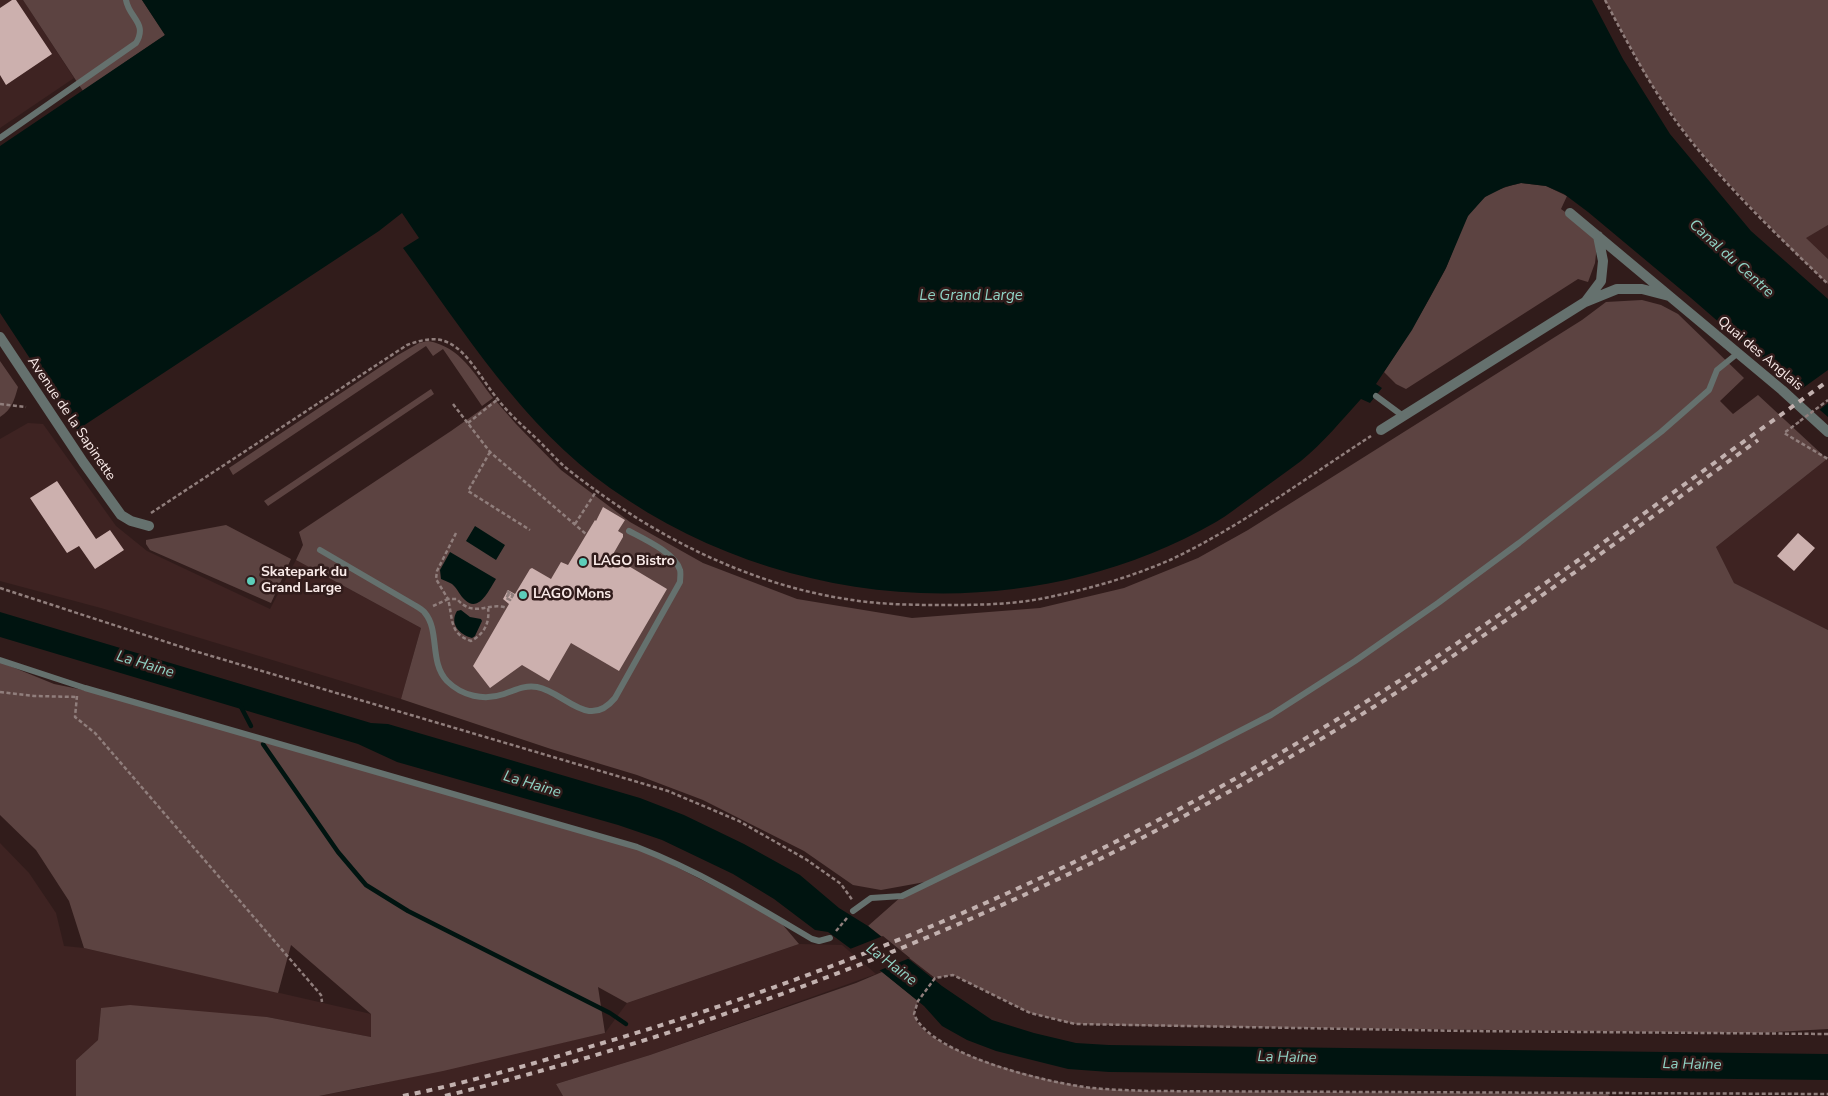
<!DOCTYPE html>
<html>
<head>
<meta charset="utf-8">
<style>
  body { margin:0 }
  canvas { display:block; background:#311c1b }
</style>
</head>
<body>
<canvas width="1828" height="1096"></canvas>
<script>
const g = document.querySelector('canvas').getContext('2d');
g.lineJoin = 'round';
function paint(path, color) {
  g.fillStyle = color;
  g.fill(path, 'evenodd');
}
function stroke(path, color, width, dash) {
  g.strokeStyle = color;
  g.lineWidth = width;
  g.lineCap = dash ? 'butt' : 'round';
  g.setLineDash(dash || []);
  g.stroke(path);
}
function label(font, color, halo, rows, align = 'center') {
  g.font = font + ' "Nunito Sans",sans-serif';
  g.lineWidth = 5;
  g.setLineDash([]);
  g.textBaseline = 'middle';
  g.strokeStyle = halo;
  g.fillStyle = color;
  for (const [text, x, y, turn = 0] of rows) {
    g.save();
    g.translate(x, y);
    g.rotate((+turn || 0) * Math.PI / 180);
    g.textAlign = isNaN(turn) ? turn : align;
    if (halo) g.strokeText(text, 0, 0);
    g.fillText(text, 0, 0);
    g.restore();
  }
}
paint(new Path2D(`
  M0,0H23L74,78L0,128Z
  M1828,225V259L1805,238Z
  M28,423L43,424L116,526L147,551L270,609L296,560L421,628L401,699L101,608L0,581V439Z
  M1827,459H1828V630L1734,583L1716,547Z
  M0,843L29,873L56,913L64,946L84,948L371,1014V1037L267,1017L101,1009L98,1040L76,1060V1096H0Z
  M799,944L842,945L876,974L650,1055L556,1084L563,1096H319L356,1089L605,1033L627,1003Z`), '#3e2322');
paint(new Path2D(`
  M23,0H142L165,35L83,91Z
  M1605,0H1828V225L1806,238L1828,259V284L1789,247L1713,167L1681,127L1648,79Z
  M1521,183L1546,186L1567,196L1561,209L1598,236L1595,263L1588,282L1578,279L1406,389L1396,384L1384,372C1406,339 1426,306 1445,270C1457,245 1462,213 1485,197C1496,189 1509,186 1521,183Z
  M1642,300L1661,305L1678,314L1744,378L1720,401L1733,414L1758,395L1827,459L1716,547L1734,583L1828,630V1029L1758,1033L1142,1026L1075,1024L1030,1013L953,975L935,978L868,926L902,896L925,882L881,890L853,885L804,851L703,800L637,775L551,749L401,699L421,628L296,560L303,545L299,532L451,431L495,400L516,424L561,470L630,522L703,563L797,599L912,618L1040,608L1124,588L1198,558L1248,530L1582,320L1606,302Z
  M428,341C461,347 474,374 493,398L482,406L443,349L433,356L426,346L233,475L229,468L398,355L419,343Z
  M0,361L18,387C14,401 12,409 0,417Z
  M431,389L434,394L268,506L264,501Z
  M226,525L291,559L271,603L150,550L146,544V540Z
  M0,662L54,684L113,696L637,847L777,918L799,944L627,1003L598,987L605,1033L443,1071L319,1096H76V1060L98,1040L101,1008L130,1005L267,1017L371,1037V1014L291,945L278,993L84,948L69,901L36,850L0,815Z
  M882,972L918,1001C915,1008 913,1013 916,1020C933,1054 1056,1084 1093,1088C1111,1090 1129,1090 1147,1091L1608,1094L1609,1096H563L556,1084L650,1055L856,983Z`), '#5c4341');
paint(new Path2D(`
  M142,0H1592L1623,59L1670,134L1751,231L1828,299V417L1691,298L1588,212L1564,194L1546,186L1521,183L1505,187L1485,197L1468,216L1446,268L1412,330L1376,384L1382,388L1370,403L1361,399C1342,420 1323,443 1301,461C1284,474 1266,486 1249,499C1239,506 1228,515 1216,522C1027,630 786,613 610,488C523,426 465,333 403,248L419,238L402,213L379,231L77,430L0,313V146L165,35Z
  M475,526L505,545L496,560L466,541Z
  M450,552L496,579C490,588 479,614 465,600C460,596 458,589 452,584C449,582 445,581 441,579L440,570Z
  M461,610L470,617L481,619L482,621L475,636L472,638C460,635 449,624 457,611Z
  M0,612L371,723L388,724L640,798L684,815L744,844L800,875L839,908L868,926L942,986L992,1020L1034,1033L1076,1043L1109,1045L1828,1054V1080L1109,1072L1068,1069L996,1051L967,1040L942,1026L924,1006L882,972L828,932L815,930L774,899L733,874L662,840L618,825L397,762L358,744L0,637Z`), '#001410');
paint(new Path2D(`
  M1828,370V403L1818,411L1796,393Z
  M883,936L910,958L878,971L850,949Z`), '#311c1b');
stroke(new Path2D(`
  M240,705L251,726
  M263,744L338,852L366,885L408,911L610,1013L626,1024`), '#001410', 4.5);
paint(new Path2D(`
  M12,0H16L52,54L6,85L0,75V8Z
  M57,481L96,539L110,530L124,550L95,569L79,546L67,553L30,498Z
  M603,507L625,520L618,531L623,534V537L612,556L667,589L619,671L571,643L549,681L522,665L490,688L473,666L509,604L503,599L508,590L515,594L530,569L532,568L551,579L561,562L568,565L595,520L596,521Z
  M1798,533L1815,548L1794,571L1777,556Z`), '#ccb0ae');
stroke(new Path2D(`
  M1605,0C1628,44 1651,88 1681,128C1724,185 1777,235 1828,284
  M0,404L26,407
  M453,404L490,452L586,534
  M1799,422L1784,433L1828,459
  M468,423L498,399
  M490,452L468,491L530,530
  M151,513L407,345C421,340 436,336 449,343C468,352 483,381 496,397C508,413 523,426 538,440C547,449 556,459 565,467C646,532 743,583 846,599C881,605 916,605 950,605C985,605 1020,604 1054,596C1093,588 1133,576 1170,560C1240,527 1306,478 1371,436
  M575,524L597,490
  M456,533L437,571L436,579L448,599H457C474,619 488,601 507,608
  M0,588L191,650L668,791L739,821L807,860L841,884L853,901
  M507,591L513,595L510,600L506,598L509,593L513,595L510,600L506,598L510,593L513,595
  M433,606L448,599C453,618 449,634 471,641C484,634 490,623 488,608
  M0,692L34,696L77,697
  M77,696L75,717L95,733L321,995L322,1002
  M836,931L847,918
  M1828,1034L1465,1031L1075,1024L1030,1013L953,975L935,978L918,1001L914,1014C929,1055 1052,1084 1093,1088C1111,1090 1129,1090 1147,1091L1828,1094`), '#907e7c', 2.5, [4, 2.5]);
stroke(new Path2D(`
  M0,138L136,43C148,23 129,18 126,0
  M1376,396L1403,416
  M320,550L416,606C419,608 423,610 425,613C440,631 429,662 447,681C462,696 484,701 504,694C516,690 524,685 537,687C565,692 588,731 615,698L680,582C680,579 681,573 680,570C675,553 644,539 629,531
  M0,660L85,688L637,847C699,871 755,905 812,939L819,941L830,938
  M853,911L871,898L902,896L1195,754L1271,715L1355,661L1438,603L1519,543L1661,432L1709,390L1717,370L1738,353`), '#65716e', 6);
stroke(new Path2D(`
  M1570,213L1782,390L1828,432
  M1586,301L1601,281L1603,261L1598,236
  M0,337L83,462L121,515L131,521L149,526
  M1381,430L1585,302L1617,289H1642L1669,296`), '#65716e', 10);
stroke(new Path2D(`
  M403,1096C471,1082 539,1062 606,1042C846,971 1078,872 1294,745C1480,637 1653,506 1828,381
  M445,1096C744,1022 1031,909 1297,753C1458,660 1608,549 1758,440`), '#c2b1af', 4, [6, 6]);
stroke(new Path2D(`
  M1800,421L1828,400`), '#907e7c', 2.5, [4, 2.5]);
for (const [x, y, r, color] of [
  [583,562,5,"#5cceba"],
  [251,581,5,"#5cceba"],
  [523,595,5,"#5cceba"]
]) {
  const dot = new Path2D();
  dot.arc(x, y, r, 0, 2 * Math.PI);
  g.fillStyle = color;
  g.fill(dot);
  stroke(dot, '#311c1b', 2);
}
label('14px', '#f9eae8', '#311c1b', [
  ["Quai des Anglais",1760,354,40],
  ["Avenue de la Sapinette",71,419,56]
]);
label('bold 14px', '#f9eae8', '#311c1b', [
  ["LAGO Bistro",593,562],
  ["Skatepark du",261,573],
  ["Grand Large",261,589],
  ["LAGO Mons",533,595]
], 'left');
label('italic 15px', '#90d3c5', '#311c1b', [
  ["Canal du Centre",1731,259,42],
  ["Le Grand Large",971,296],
  ["La Haine",145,665,17],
  ["La Haine",532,785,17],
  ["La Haine",891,965,37],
  ["La Haine",1287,1058,1],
  ["La Haine",1692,1065,1]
]);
</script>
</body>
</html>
